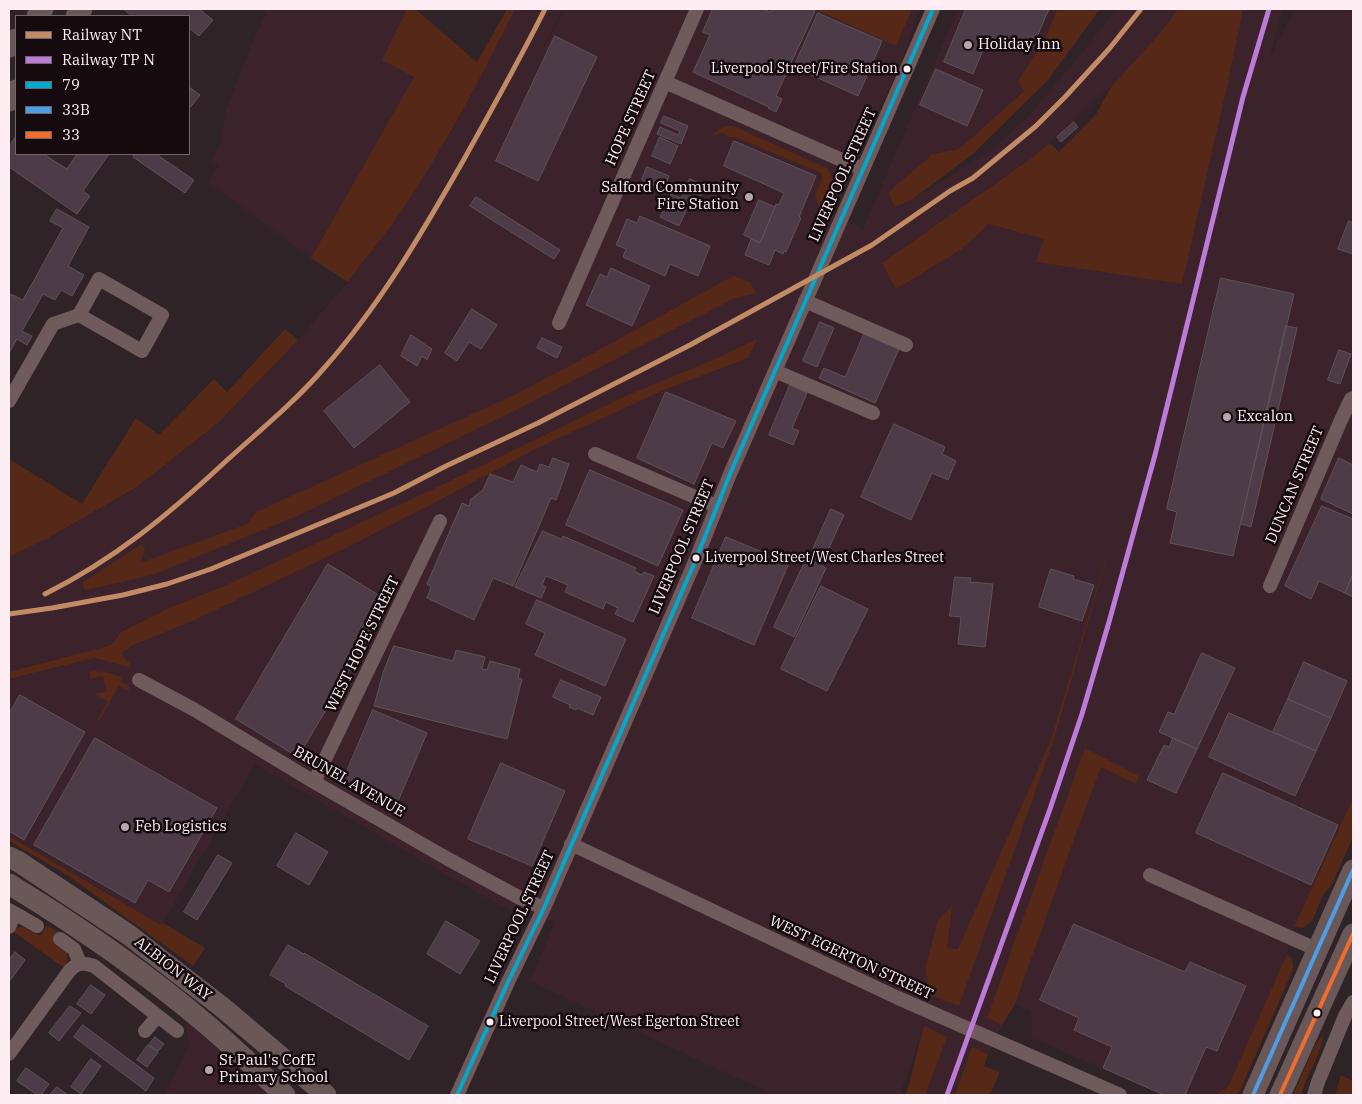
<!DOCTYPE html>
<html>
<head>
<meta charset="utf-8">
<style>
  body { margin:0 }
  #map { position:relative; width:1362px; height:1104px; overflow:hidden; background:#2f2327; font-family:"IBM Plex Serif",serif }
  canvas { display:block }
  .frame { position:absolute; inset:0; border:10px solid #feeef3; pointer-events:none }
  .legend { position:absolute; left:15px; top:15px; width:175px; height:140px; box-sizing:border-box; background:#150b0f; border:1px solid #72666a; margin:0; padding:6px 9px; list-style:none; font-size:15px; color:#feeef3 }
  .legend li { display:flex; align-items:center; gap:10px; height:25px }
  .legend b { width:25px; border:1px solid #72666a }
</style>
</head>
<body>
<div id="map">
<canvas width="1362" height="1104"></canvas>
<div class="frame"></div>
<ul class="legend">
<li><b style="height:6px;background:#c18c65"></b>Railway NT</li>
<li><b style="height:6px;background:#bd7bd9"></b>Railway TP N</li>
<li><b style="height:6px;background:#00a9ce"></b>79</li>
<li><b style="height:6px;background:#4d9ee5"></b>33B</li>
<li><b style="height:6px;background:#f36c2b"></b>33</li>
</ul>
</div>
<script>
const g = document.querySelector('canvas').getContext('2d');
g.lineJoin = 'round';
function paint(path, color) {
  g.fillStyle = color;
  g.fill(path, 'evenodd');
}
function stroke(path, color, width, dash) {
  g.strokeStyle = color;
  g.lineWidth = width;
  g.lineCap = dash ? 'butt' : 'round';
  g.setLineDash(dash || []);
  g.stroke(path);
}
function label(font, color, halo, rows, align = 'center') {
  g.font = font + ' "IBM Plex Serif",serif';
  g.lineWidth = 5;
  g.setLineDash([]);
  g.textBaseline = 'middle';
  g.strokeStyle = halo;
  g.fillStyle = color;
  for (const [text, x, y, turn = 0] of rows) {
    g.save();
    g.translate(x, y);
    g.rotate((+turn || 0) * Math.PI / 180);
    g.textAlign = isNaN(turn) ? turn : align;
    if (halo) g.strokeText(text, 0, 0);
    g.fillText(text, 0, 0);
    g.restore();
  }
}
paint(new Path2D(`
  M261,9H407L415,77L311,258L208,182L219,166L212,161L221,141L226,110L251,46L266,13Z
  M507,9H563L542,51L565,9H919L901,64L828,212L863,229L958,9H1057L1046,37L1018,81L1024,90L959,149L933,154L895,207L913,199L989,152L1027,118L1091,42L1115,9H1178L1161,32L1111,87L1032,158L882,263L962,249L989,224L1044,239L1037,262L1084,268L1228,82L1243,9H1282L1270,58L1294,9H1353V798L1294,927L1287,954L1228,1088L1216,1095H1164L1032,1038L1031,1011L1015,1004L1002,1025L988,1054L973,1095H905L909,1085L921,1035L900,1095H773L530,981L555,922L499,905L255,764L163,923L159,924L9,836V679L94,658L128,667L122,653L131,646L195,620L348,547L440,500L532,451L570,433L621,398L435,488L224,586L171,607L121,631L111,645L9,672V557L48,538L137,487L219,422L298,340L348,282L403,209L450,134Z
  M185,1020L268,1095H165L189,1046Z`), '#3c222b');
paint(new Path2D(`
  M407,9H415L477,62L507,9H515C481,77 446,145 403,209C386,234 366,257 348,282L311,258L414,77L382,60Z
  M817,9H912L896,46L817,10Z
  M1057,9H1100L1048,80L974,153L913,199L895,207L889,194L895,186L933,154L959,149L1024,91L1018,81L1046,37Z
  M1178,9H1243L1228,82L1182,284L1036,262L1044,239L989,224L962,249L896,289L882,263L1032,158L1049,143L1059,152L1096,114L1111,87L1161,32Z
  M726,126H733L829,169L834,187L825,207L820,209L815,196L822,178L821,173L735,137H730L721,133L712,136L718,130Z
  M733,276L750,282L756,293L735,298L506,415L295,517L157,573L123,582L85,590L82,583L142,544L145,550L140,563L247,524L256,512L512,396L590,355Z
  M285,329L298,340L219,422L137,487L48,538L9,557V459L82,504L136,418L159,435L214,379L227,392Z
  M757,339L748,358L664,390L570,433L532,451L440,500L348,547L195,620L131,646L122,653L125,659L131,662L128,667L94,658L9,679V672L111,645L121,632L171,607L224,586L435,488L621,398L722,356Z
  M1120,512L1053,742L959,1006L928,994L926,966L938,920L952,906L947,948L958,949L1051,740Z
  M94,671C104,672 113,673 122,678L120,681L130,687L128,691L119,686L99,721L97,720L108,702L94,694L107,691L103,676L91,679L89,672Z
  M1085,748L1139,776L1136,784L1101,767L1077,831L1015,1004L1002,1025L987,1018Z
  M1353,798V837L1332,884L1322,897L1313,920L1303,928L1294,927Z
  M9,836L159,924L163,923L205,948L193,966L67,875L9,841Z
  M47,925L59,933L54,944L67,952V961L63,967L14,932L17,928L22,926L40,936Z
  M1287,954C1292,959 1294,963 1293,970L1238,1095H1216L1228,1087Z
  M924,1026L947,1037L925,1095H905L909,1085Z
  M1324,1034L1318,1055L1305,1083L1301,1095H1293L1315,1045Z
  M972,1047L988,1054L984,1066L1000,1072L990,1095H955Z
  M1341,1075L1353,1081V1095H1335Z`), '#562817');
const building = new Path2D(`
  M124,9H199L213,20L199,36L189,28V16H132Z
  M713,9H763L770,12L772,9H810L815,11L776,96L782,99L776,112L768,108L769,107L693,72L710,35L703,32Z
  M966,9H1049L1036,39L1029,36L1023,50L989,36L973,74L944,62Z
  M818,13L882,41L858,96L794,67Z
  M555,36L597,57L538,181L496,161Z
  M936,69L983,90L967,126L920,105Z
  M189,87L200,95L189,109Z
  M664,116L688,126L681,144L657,134L660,127L678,135L680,131L661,123Z
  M1074,122L1078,127L1061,142L1057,137Z
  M16,136V154H46L45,155L67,169L77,154H109L83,191L90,196L77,214L9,167V147Z
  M660,137L678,146L670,164L652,156Z
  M734,141L816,176L799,217L801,218L786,252L784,251L783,254L775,250L769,265L745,255L751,239L760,243L776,204L779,205L784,193L724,166Z
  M135,154H156L194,180L185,193L133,157Z
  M647,167L669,176L664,189L642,180Z
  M690,179L706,186L701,196L694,193L679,226L660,217L671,194L681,198Z
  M476,197L560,250L554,259L470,206Z
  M759,200L775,207L760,243L744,235Z
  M57,209L89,227L68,266L84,275L72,296L61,290L55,300L43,294L22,331L32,336L27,345L17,339L9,353V298L11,294L23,300L63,228L50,221Z
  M640,216L710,246L698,276L670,264L665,276L623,257L626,249L616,245L627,219L637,223Z
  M1349,221L1353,223V254L1338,249Z
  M611,268L650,286L632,326L586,305L600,274L607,277Z
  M1221,278L1294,294L1233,556L1170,543L1177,512L1167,509Z
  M472,309L497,325L481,349L469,342L457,361L445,353Z
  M820,322L834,328L817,367L803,361Z
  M1286,326L1297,328L1251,527L1241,524Z
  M864,334L899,349L875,403L819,378L824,368L845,377Z
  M411,335L432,349L427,360L422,356L417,366L401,356Z
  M542,338L562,347L557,358L537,348Z
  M1339,350L1351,354L1340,384L1328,380Z
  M380,365L410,402L354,448L324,411Z
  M790,385L807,393L792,428L799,431L793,445L769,435Z
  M666,392L736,421L723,448L712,443L694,484L637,458Z
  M894,424L945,447L942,454L956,461L948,480L932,473L911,520L861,497Z
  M553,458L569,464L556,500L551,498L513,586L493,578L474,620L427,598L431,587L427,584L462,503L469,506L471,499L483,490L490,474L513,482L521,465L537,472L540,464L549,467Z
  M1339,458L1353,465V514L1321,499Z
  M590,470L683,510L658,566L566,525Z
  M1322,506L1353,519V574L1345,593L1319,581L1311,599L1285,586Z
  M831,509L844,515L823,561L810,556Z
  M543,531L561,539L563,536L636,568L634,571L642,575L644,572L654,576L633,622L615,614L618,608L606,602L603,609L565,592L568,585L546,576L542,585L546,587L541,598L515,587Z
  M726,537L789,563L754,645L692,618Z
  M807,558L826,568L794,637L774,627Z
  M328,564L390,602L298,757L236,719Z
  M1051,569L1074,576L1073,579L1094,585L1082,621L1039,607Z
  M1353,574V597L1345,593Z
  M955,577L971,578L970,582L993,584L985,647L958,644L961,617L950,616Z
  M821,586L868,609L827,691L781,669Z
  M537,600L626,639L605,686L535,655L545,633L526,624Z
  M394,646L453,661L456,650L485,657L482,669L487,670L490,661L520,669L518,678L522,679L507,739L374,706L383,673Z
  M1202,653L1235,668L1197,749L1159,732L1168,712L1174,714Z
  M1304,662L1347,681L1331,718L1288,699Z
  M561,680L601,697L593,715L577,708L576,710L569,707L570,705L553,697Z
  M20,695L85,732L24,840L9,831V714Z
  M1288,699L1331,718L1316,751L1273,732Z
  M373,710L427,733L396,806L342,783Z
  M1229,713L1316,751L1295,796L1209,757Z
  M95,738L217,808L169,892L148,880L135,903L34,845Z
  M1173,738L1197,749L1176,793L1147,780L1164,745L1169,747Z
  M501,763L565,791L532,866L468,839Z
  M1223,773L1338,825L1311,885L1196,833Z
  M296,833L328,852L309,885L277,866Z
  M218,855L232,863L197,920L184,912Z
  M446,921L480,941L460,974L427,954Z
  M1074,924L1185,972L1190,962L1246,986L1217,1051L1206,1047L1185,1095H1164L1103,1068L1112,1047L1074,1030L1079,1018L1040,1000Z
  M288,945L304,954V953L428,1026L409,1060L285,986L286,984L270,975Z
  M15,952L25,960L9,982V960Z
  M91,985L105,995L91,1014L77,1004Z
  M70,1006L81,1013L59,1041L49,1033Z
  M83,1025L154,1078L146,1091L74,1037Z
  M155,1037L164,1044L158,1051L149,1045Z
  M148,1045L158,1052L147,1067L137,1060Z
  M91,1059L101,1066L81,1094L71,1087Z
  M26,1068L49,1084L41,1095H37L17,1081Z
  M57,1087L68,1095H50Z`);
paint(building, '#4d3b47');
stroke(building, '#5d5358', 1);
stroke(new Path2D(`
  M665,82L862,169
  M99,279L162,315L142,351L79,315Z
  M805,301L906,345
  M559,323L697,9
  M775,371L873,413
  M9,401L53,324L79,315
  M595,454L716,506
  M1270,586L1341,420L1351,399L1353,398
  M139,680L195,710L314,782L448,859L520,898L544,908
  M314,782L440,521
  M571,844L898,998L1120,1095
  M1150,875L1318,950
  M9,910L37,926
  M9,927L15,914
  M60,939L74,949L80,963
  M145,1031L158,1016
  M9,1054L70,970C77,963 84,962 94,966L177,1031
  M457,1095L508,982L544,908L694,564L730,474L933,9
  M1314,1095L1318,1082L1345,1016L1353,1002`), '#6f5b5c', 14);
stroke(new Path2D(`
  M37,16L43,9
  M76,16L82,9
  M9,47L16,39
  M9,101L16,90
  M9,857L19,862L129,935L222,1007L326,1095
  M9,884C78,926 145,972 206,1024C233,1047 259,1072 285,1095
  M1253,1095L1353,870
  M1280,1095L1353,934`), '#6a5859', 21);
stroke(new Path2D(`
  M457,1095L508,982L544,908L694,564L730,474L933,9`), '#00a9ce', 4);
stroke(new Path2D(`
  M1253,1095L1353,870`), '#4d9ee5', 4);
stroke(new Path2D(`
  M1280,1095L1353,934`), '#f36c2b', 4);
stroke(new Path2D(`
  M45,594C115,559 168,515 225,462C259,431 295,402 325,367C380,305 422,233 463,161C491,111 519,61 545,9
  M9,614L52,608L123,595L167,584L211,569L394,493L446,466L538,423L690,345L872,245L950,191L973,178L1036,126L1065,97L1109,49L1141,9`), '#c18c65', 5);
stroke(new Path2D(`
  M947,1095L1050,809L1082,714L1109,622L1155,455L1243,97L1269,9`), '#bd7bd9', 5);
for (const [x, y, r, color] of [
  [968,45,5,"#b6a7ac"],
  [907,69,4.5,"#feeef3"],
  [749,197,5,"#b6a7ac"],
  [1227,417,5,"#b6a7ac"],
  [696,558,4.5,"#feeef3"],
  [125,827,5,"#b6a7ac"],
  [1317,1013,4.5,"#feeef3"],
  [490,1022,4.5,"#feeef3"],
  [209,1070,5,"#b6a7ac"]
]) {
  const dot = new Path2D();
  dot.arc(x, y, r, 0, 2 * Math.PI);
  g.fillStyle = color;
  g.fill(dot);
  stroke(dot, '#150b0f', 2);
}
label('14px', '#feeef3', '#150b0f', [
  ["Liverpool Street/Fire Station",898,69,"right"],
  ["Liverpool Street/West Charles Street",705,558],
  ["Liverpool Street/West Egerton Street",499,1022]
], 'left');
label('15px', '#feeef3', '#150b0f', [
  ["Holiday Inn",978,45],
  ["Salford Community",739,188,"right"],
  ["Fire Station",739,205,"right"],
  ["Excalon",1237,417],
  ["Feb Logistics",135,827],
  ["St Paul's CofE",219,1061],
  ["Primary School",219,1078]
], 'left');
label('15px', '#feeef3', '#150b0f', [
  ["HOPE STREET",631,118,-66],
  ["LIVERPOOL STREET",843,175,-66],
  ["DUNCAN STREET",1295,485,-67],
  ["LIVERPOOL STREET",682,547,-67],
  ["WEST HOPE STREET",363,644,-64],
  ["BRUNEL AVENUE",349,782,30],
  ["LIVERPOOL STREET",520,917,-65],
  ["WEST EGERTON STREET",851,958,25],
  ["ALBION WAY",173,969,38]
]);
</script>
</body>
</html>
